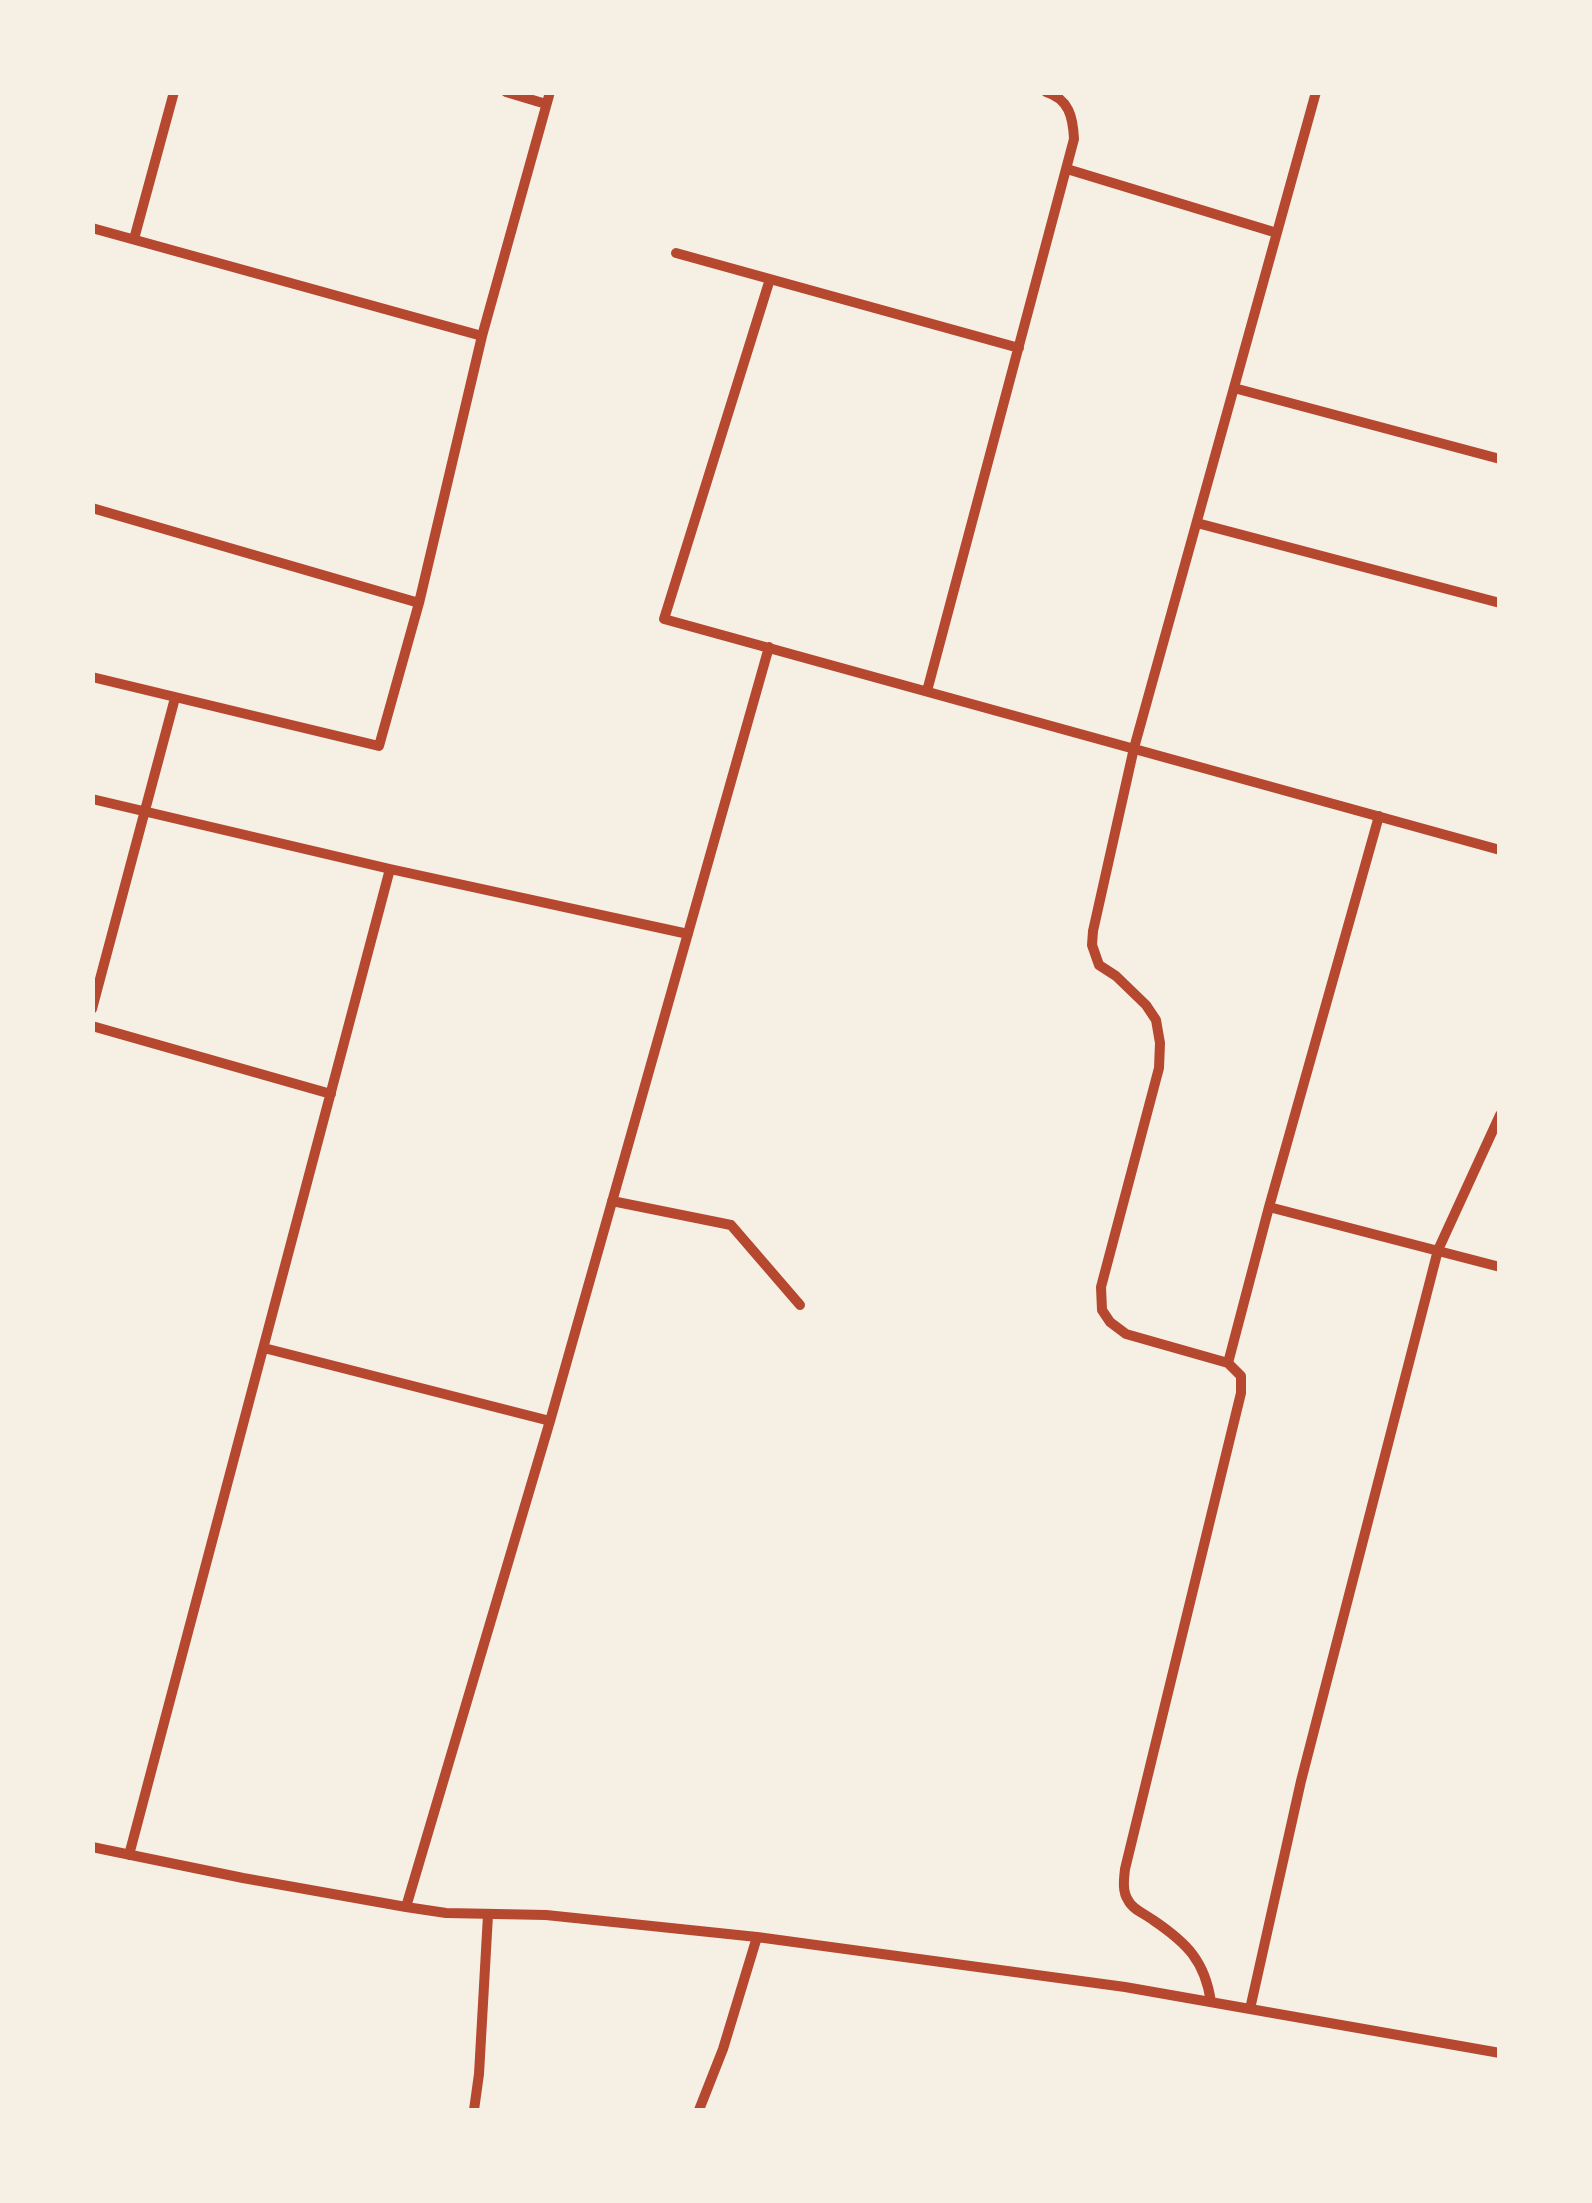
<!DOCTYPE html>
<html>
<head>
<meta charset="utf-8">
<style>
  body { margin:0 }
  #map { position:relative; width:1592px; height:2203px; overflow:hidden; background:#f6efe4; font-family:Montserrat,sans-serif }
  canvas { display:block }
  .frame { position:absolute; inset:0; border:95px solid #f6efe4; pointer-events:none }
</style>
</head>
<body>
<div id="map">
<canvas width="1592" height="2203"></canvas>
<div class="frame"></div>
</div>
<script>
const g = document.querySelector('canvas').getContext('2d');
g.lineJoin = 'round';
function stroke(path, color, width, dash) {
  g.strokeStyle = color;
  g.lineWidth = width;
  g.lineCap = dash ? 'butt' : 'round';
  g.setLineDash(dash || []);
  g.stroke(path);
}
stroke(new Path2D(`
  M506,92L546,104
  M1067,169L1277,233
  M92,228L482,336
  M134,239L174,92
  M676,253L1019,348
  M770,279L664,619L1500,850
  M1234,388L1500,459
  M92,508L419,603
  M1197,523L1500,603
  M92,677L379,746L419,603L482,336L550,92
  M927,691L1074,139C1073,117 1069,99 1046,92
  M92,799L390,869L688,934
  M92,1009L175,698
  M92,1026L331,1094
  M612,1201L731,1225L800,1305
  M1269,1207L1500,1267
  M264,1348L550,1421
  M1228,1363L1269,1207L1379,816
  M92,1847L243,1878L406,1907L446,1913L546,1915L757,1937L1125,1987L1500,2053
  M129,1855L390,869
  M406,1907L550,1421L769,647
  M1211,2002C1205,1961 1187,1943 1153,1920C1145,1914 1132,1909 1128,1900C1122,1891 1124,1879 1125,1869L1241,1393V1376L1228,1363L1126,1334L1110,1322L1102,1310L1101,1287L1159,1068L1160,1043L1156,1020L1146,1005L1116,976L1099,965L1092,945L1093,931L1134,748L1316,92
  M1250,2009L1301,1781L1438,1250L1500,1115
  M474,2110L479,2074L488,1915
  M699,2110L723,2049L757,1937`), '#b5482f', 10);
</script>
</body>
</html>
